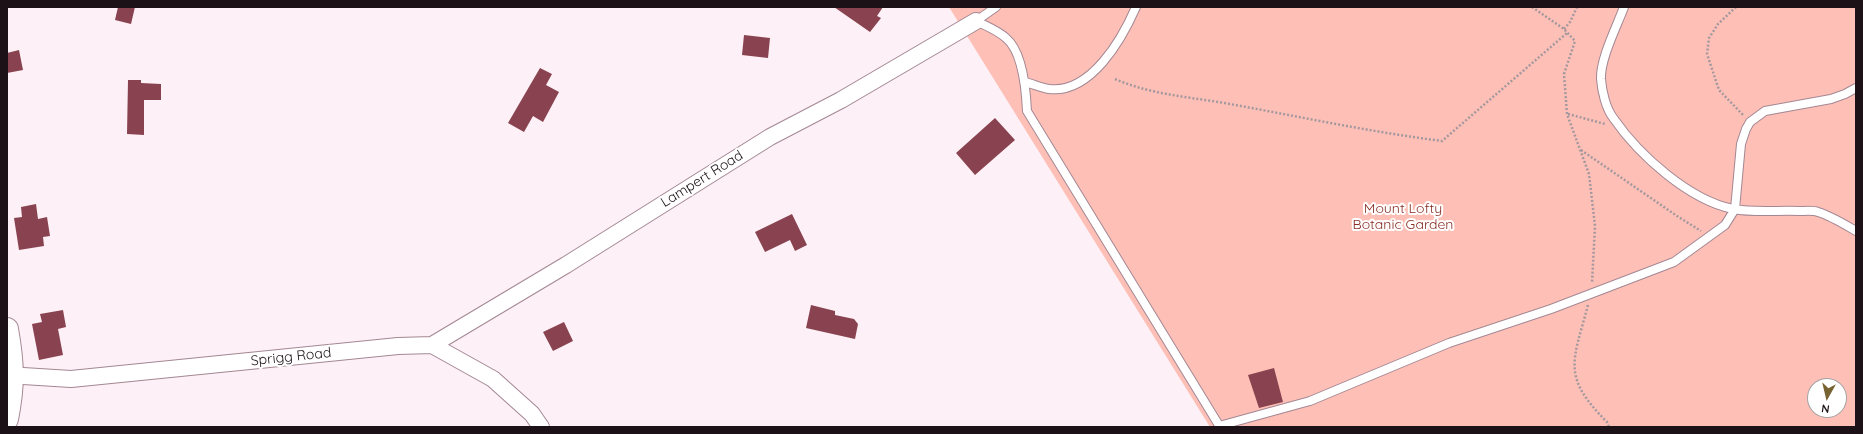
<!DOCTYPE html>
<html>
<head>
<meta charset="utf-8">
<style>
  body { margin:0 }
  #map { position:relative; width:1863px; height:434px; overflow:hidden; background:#fdf0f6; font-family:Quicksand,sans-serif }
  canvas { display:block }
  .frame { position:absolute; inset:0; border:8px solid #1b1116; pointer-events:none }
  .north { position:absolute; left:1807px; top:378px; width:40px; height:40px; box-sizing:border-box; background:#fff; border:1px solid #a4a0a2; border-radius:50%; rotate:188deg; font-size:11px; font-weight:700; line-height:16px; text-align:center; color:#1b1116 }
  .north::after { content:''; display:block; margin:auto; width:14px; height:18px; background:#786332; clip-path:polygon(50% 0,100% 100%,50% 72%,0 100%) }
</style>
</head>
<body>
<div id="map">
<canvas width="1863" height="434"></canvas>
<div class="frame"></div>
<div class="north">N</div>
</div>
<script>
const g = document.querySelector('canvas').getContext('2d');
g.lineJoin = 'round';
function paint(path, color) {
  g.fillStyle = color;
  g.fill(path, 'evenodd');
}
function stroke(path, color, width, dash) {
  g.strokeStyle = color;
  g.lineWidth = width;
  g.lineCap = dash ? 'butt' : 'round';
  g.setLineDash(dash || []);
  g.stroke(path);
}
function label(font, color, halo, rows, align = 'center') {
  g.font = font + ' Quicksand,sans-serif';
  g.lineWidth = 4;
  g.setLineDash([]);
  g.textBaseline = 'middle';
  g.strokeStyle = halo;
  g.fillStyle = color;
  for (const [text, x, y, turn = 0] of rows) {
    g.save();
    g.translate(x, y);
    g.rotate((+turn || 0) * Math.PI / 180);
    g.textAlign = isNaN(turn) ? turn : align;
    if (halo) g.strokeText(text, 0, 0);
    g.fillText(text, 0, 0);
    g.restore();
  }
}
paint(new Path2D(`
  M949,7H1856V427H1210ZM1815,386H1839V410H1815Z`), '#fec0b6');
paint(new Path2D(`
  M118,7H135L131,24L115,20Z
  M834,7H883L877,16L881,18L870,32Z
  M744,35L770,38L768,58L742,55Z
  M19,50L23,70L7,73V53Z
  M540,68L552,74L546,85L559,92L543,122L533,116L524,132L508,123Z
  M128,80H141V83L161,84V100H144V135L127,134Z
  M995,118L1015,140L975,175L956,153Z
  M36,204L38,219L47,217L50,236L43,237L44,246L19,250L14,218L22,217L21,207Z
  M792,214L807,245L795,251L790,240L765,252L755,232Z
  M811,305L835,311V315L854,319L858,324L855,339L806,328Z
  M63,310L66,327L58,329L63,355L39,360L32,324L42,322L40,314Z
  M564,322L573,341L553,351L543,332Z
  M1274,368L1283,402L1259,408L1248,375Z`), '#894350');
const service = new Path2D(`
  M1624,7C1617,26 1600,59 1601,79C1602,92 1606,109 1614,119C1639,155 1689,200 1733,209C1755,213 1778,210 1800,211C1805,211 1813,210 1818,212C1831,216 1844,224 1856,231
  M976,21C986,26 997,30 1006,38C1023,52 1026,90 1027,111L1220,427
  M976,21L996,7
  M1025,82C1033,84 1041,88 1049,89C1091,94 1122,39 1136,7
  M1219,426L1310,401L1449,343L1551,309L1674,262L1725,225L1735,209L1741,144L1746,129L1750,122L1765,111L1831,99L1845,94L1856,88`);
const minor = new Path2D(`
  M432,345L566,265L770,137L841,100L976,21
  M7,375L71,379L398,346L432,345L493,379L532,414L541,427`);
const secondary = new Path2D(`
  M7,329C13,363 14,384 7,419`);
stroke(service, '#a48793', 10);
stroke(minor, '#a48793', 18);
stroke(secondary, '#a48793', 24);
stroke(new Path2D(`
  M1532,7L1564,29L1575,41L1564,74L1567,114L1589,174L1595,226L1592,283
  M1736,7L1718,24L1709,38L1707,54L1719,90L1744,116
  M1564,29L1570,22L1577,7
  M1115,79C1152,95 1191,97 1230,104C1301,117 1371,132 1442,141L1567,33
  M1568,114L1605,124
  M1581,150L1677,216L1701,231
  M1588,305C1573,362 1561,376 1607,422L1609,427`), '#a4989e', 2.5, [2, 2]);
stroke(service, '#fff', 8);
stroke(minor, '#fff', 16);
stroke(secondary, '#fff', 22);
label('14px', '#1b1116', '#fff', [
  ["Lampert Road",702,179,-32],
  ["Sprigg Road",291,357,-6]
]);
label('14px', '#892e26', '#fff', [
  ["Mount Lofty",1403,209],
  ["Botanic Garden",1403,225]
]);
</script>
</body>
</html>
